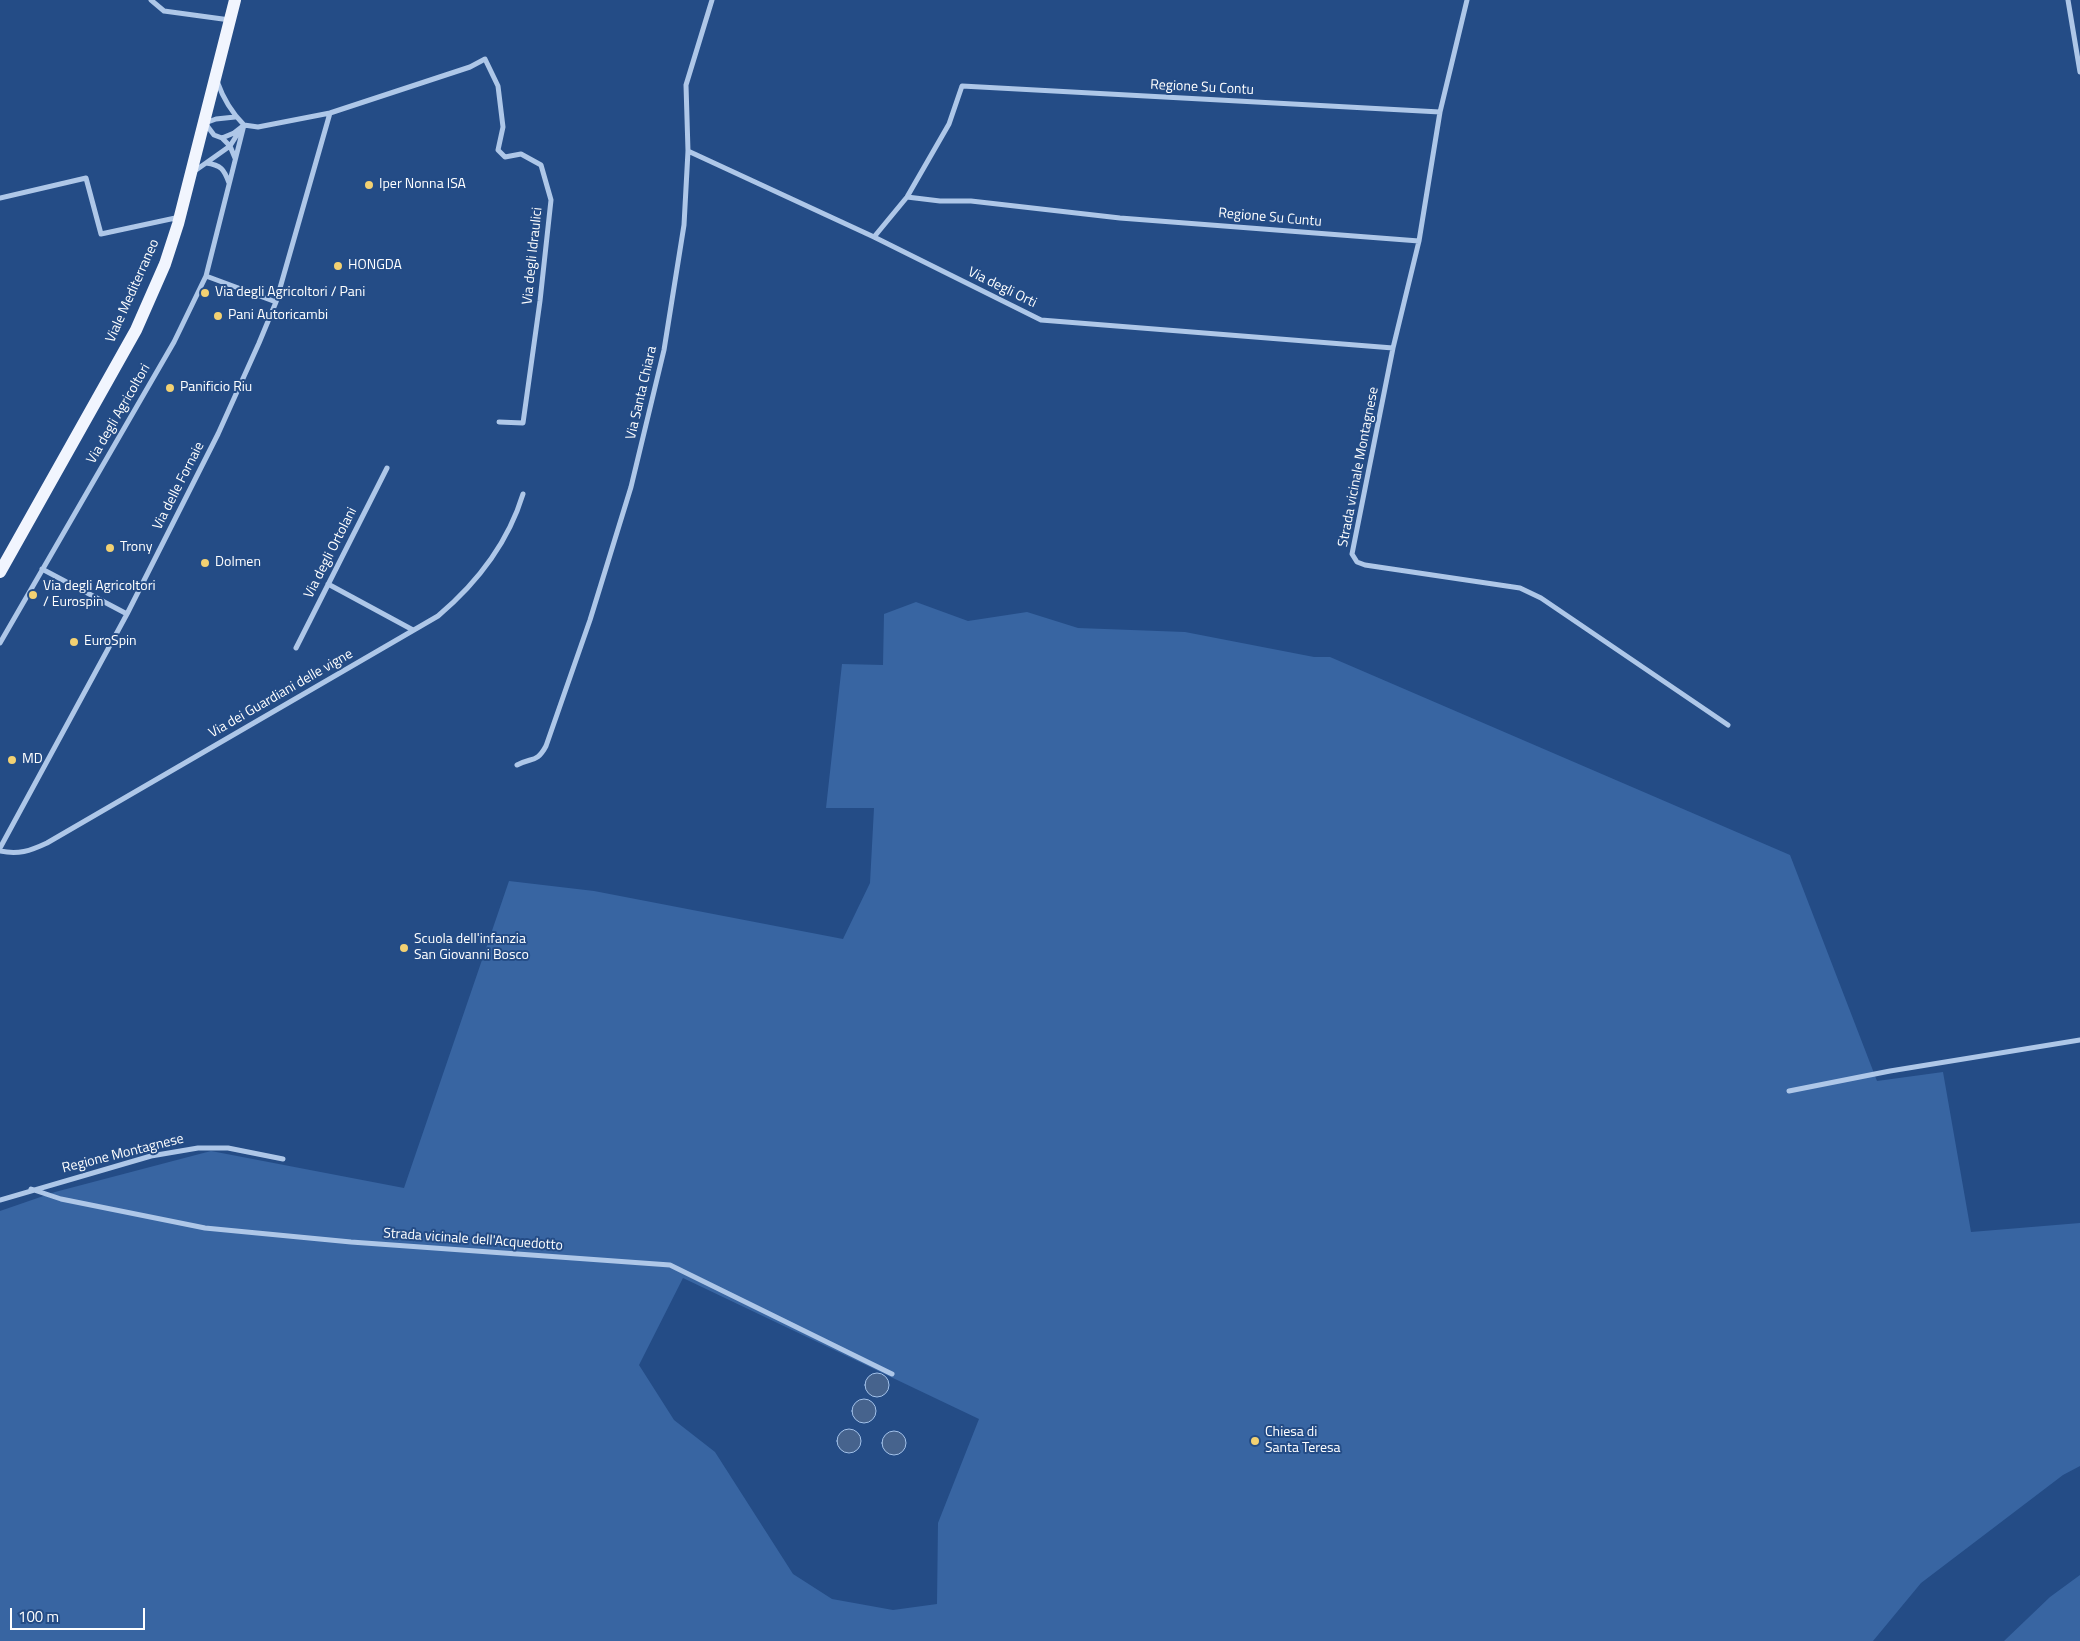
<!DOCTYPE html>
<html>
<head>
<meta charset="utf-8">
<style>
  body { margin:0 }
  #map { position:relative; width:2080px; height:1641px; overflow:hidden; background:#244c86; font-family:"Titillium Web",sans-serif }
  canvas { display:block }
  .scale { position:absolute; left:10px; top:1608px; width:135px; height:22px; box-sizing:border-box; border:2px solid #fff; border-top:0; padding-left:6px; font-size:15px; line-height:18px; white-space:nowrap; color:#fff; -webkit-text-stroke:4px #244c86; paint-order:stroke }
</style>
</head>
<body>
<div id="map">
<canvas width="2080" height="1641"></canvas>
<div class="scale">100 m</div>
</div>
<script>
const g = document.querySelector('canvas').getContext('2d');
g.lineJoin = 'round';
function paint(path, color) {
  g.fillStyle = color;
  g.fill(path, 'evenodd');
}
function stroke(path, color, width, dash) {
  g.strokeStyle = color;
  g.lineWidth = width;
  g.lineCap = dash ? 'butt' : 'round';
  g.setLineDash(dash || []);
  g.stroke(path);
}
function label(font, color, halo, rows, align = 'center') {
  g.font = font + ' "Titillium Web",sans-serif';
  g.lineWidth = 4;
  g.setLineDash([]);
  g.textBaseline = 'middle';
  g.strokeStyle = halo;
  g.fillStyle = color;
  for (const [text, x, y, turn = 0] of rows) {
    g.save();
    g.translate(x, y);
    g.rotate((+turn || 0) * Math.PI / 180);
    g.textAlign = isNaN(turn) ? turn : align;
    if (halo) g.strokeText(text, 0, 0);
    g.fillText(text, 0, 0);
    g.restore();
  }
}
paint(new Path2D(`
  M916,602L968,621L1027,612L1078,628L1185,632L1314,657H1330L1790,855L1877,1081L1943,1072L1971,1232L2080,1223V1466L2063,1475L1921,1583L1873,1641H0V1211L55,1192L211,1151L404,1188L509,881L594,891L843,939L870,883L874,808H826L842,664L883,665L884,614ZM683,1278L979,1419L938,1523L937,1604L893,1610L832,1599L793,1574L715,1452L674,1420L639,1365Z
  M2080,1575V1641H2004L2050,1597Z`), '#3865a2');
const water = new Path2D(`
  M865 1385a12 12 0 1 1 24 0a12 12 0 1 1-24 0Z
  M852 1411a12 12 0 1 1 24 0a12 12 0 1 1-24 0Z
  M837 1441a12 12 0 1 1 24 0a12 12 0 1 1-24 0Z
  M882 1443a12 12 0 1 1 24 0a12 12 0 1 1-24 0Z`);
paint(water, '#46638d');
stroke(water, '#a2c1e9', 1);
stroke(new Path2D(`
  M151,0L164,11L230,20
  M1467,0L1440,112L1419,241L1393,348L1352,554L1357,562L1365,565L1520,588L1541,598L1728,725
  M2068,0L2080,72
  M217,81C223,98 231,112 244,125L258,127L330,113L470,67L485,59L498,86L503,127L498,150L505,157L521,154L541,165L551,200L540,301L523,423L499,422
  M235,117L216,119L205,123L214,135L222,138L234,133L243,126
  M222,138L230,146L235,158
  M688,151L874,237L1041,320L1393,348
  M206,163L230,146L240,130
  M196,170L206,163C221,165 224,169 229,183
  M907,197L940,201H971L1120,218L1419,241
  M0,198L86,178L101,234L180,217
  M874,237L907,197L949,124L962,86L1440,112
  M206,276L276,302
  M42,569L127,614
  M328,584L413,630
  M0,643L174,342L206,276L244,125
  M296,648L387,468
  M517,765C532,757 537,763 546,746L590,620L631,487L664,350L684,225L688,151L686,85L712,0
  M0,848L127,614L218,434L259,343L276,302L330,113
  M0,851C18,855 30,851 47,843L438,616C477,583 508,543 523,494
  M1789,1091L1890,1071L2080,1040
  M31,1189L61,1199L205,1228L351,1242L670,1265L892,1374
  M0,1200L151,1156L198,1148H228L283,1159`), '#aec7e8', 5);
stroke(new Path2D(`
  M0,572L136,330L165,264L178,224L235,0`), '#f1f5fe', 12);
for (const [x, y, r, color] of [
  [369,185,5,"#f3d172"],
  [338,266,5,"#f3d172"],
  [205,293,5,"#f3d172"],
  [218,316,5,"#f3d172"],
  [170,388,5,"#f3d172"],
  [110,548,5,"#f3d172"],
  [205,563,5,"#f3d172"],
  [33,595,5,"#f3d172"],
  [74,642,5,"#f3d172"],
  [12,760,5,"#f3d172"],
  [404,948,5,"#f3d172"],
  [1255,1441,5,"#f3d172"]
]) {
  const dot = new Path2D();
  dot.arc(x, y, r, 0, 2 * Math.PI);
  g.fillStyle = color;
  g.fill(dot);
  stroke(dot, '#244c86', 2);
}
label('14px', '#fff', '#244c86', [
  ["Regione Su Contu",1202,88,3],
  ["Regione Su Cuntu",1270,218,5],
  ["Via degli Idraulici",533,256,-84],
  ["Via degli Orti",1002,288,26],
  ["Viale Mediterraneo",133,291,-66],
  ["Via Santa Chiara",642,393,-77],
  ["Via degli Agricoltori",119,414,-60],
  ["Strada vicinale Montagnese",1359,467,-79],
  ["Via delle Fornaie",179,486,-63],
  ["Via degli Ortolani",331,553,-63],
  ["Via dei Guardiani delle vigne",281,694,-30],
  ["Regione Montagnese",123,1154,-14],
  ["Strada vicinale dell'Acquedotto",473,1240,4]
]);
label('14px', '#fff', '#244c86', [
  ["Iper Nonna ISA",379,185],
  ["HONGDA",348,266],
  ["Via degli Agricoltori / Pani",215,293],
  ["Pani Autoricambi",228,316],
  ["Panificio Riu",180,388],
  ["Trony",120,548],
  ["Dolmen",215,563],
  ["Via degli Agricoltori",43,587],
  ["/ Eurospin",43,603],
  ["EuroSpin",84,642],
  ["MD",22,760],
  ["Scuola dell'infanzia",414,940],
  ["San Giovanni Bosco",414,956],
  ["Chiesa di",1265,1433],
  ["Santa Teresa",1265,1449]
], 'left');
</script>
</body>
</html>
